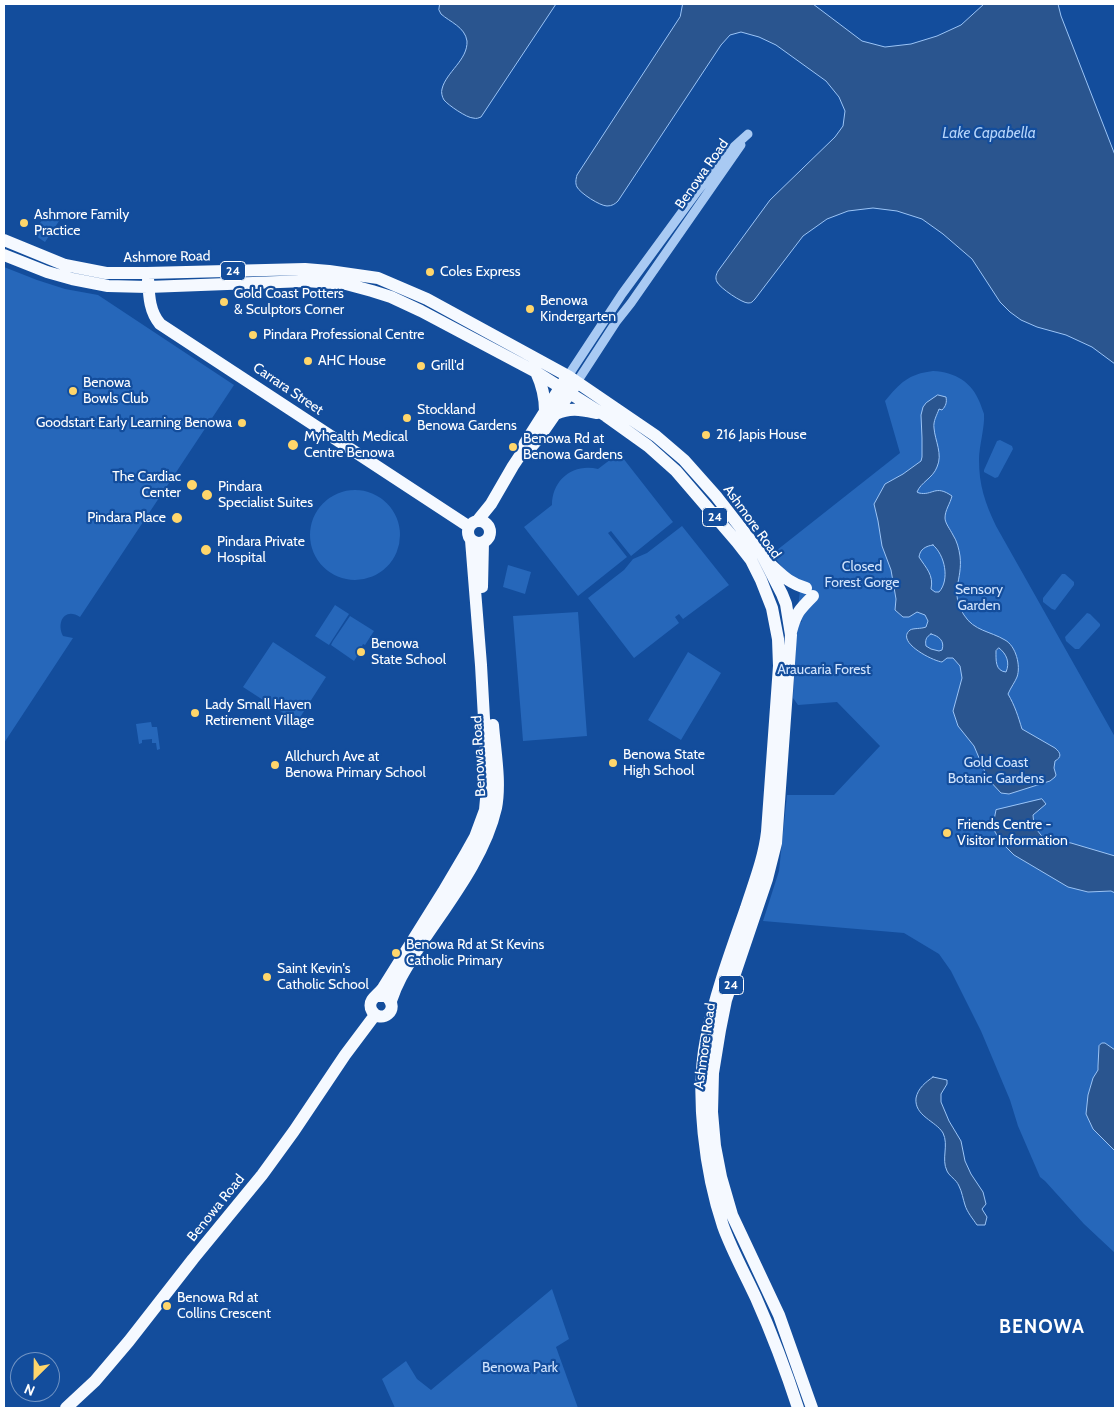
<!DOCTYPE html>
<html>
<head>
<meta charset="utf-8">
<style>
  body { margin:0 }
  #map { position:relative; width:1119px; height:1412px; overflow:hidden; background:#134d9c; font-family:Cabin,sans-serif }
  canvas { display:block }
  .frame { position:absolute; inset:0; border:5px solid #fff; pointer-events:none }
  .north { position:absolute; left:10px; top:1352px; width:50px; height:50px; box-sizing:border-box; background:#134d9c; border:1px solid #7194c4; border-radius:50%; rotate:203deg; font-size:14px; font-weight:700; line-height:20px; text-align:center; color:#fff }
  .north::after { content:''; display:block; margin:auto; width:18px; height:22px; background:#ffd66b; clip-path:polygon(50% 0,100% 100%,50% 72%,0 100%) }
</style>
</head>
<body>
<div id="map">
<canvas width="1119" height="1412"></canvas>
<div class="frame"></div>
<div class="north">N</div>
</div>
<script>
const g = document.querySelector('canvas').getContext('2d');
g.lineJoin = 'round';
function paint(path, color) {
  g.fillStyle = color;
  g.fill(path, 'evenodd');
}
function stroke(path, color, width, dash) {
  g.strokeStyle = color;
  g.lineWidth = width;
  g.lineCap = dash ? 'butt' : 'round';
  g.setLineDash(dash || []);
  g.stroke(path);
}
function label(font, color, halo, rows, align = 'center') {
  g.font = font + ' Cabin,sans-serif';
  g.lineWidth = 4.5;
  g.setLineDash([]);
  g.textBaseline = 'middle';
  g.strokeStyle = halo;
  g.fillStyle = color;
  for (const [text, x, y, turn = 0] of rows) {
    g.save();
    g.translate(x, y);
    g.rotate((+turn || 0) * Math.PI / 180);
    g.textAlign = isNaN(turn) ? turn : align;
    if (halo) g.strokeText(text, 0, 0);
    g.fillText(text, 0, 0);
    g.restore();
  }
}
paint(new Path2D(`
  M49,209L61,218L45,242L33,234Z
  M4,267L37,280L65,289L98,295L234,385L80,617C65,607 56,622 63,636L73,638L4,743Z
  M933,371C955,372 972,382 980,403C981,406 983,411 984,414C985,427 979,446 979,460C979,485 985,503 996,526L1115,737V1253L1084,1224L1045,1181L1040,1177L1018,1126L1010,1100L981,1031L951,971L939,954L904,933L763,921L779,871L787,795H834L880,746L837,702L798,705L793,698L797,622H802L798,608L800,590L772,554L900,453L885,401C900,383 908,374 933,371Z
  M1000,440L1012,446L1013,449L998,477L995,478L984,472V470L997,441Z
  M619,453L673,522L631,556L611,531L608,533L627,557L578,596L524,527L552,505C552,480 573,463 598,469Z
  M310 535a45 45 0 1 1 90 0a45 45 0 1 1-90 0Z
  M682,526L729,585L683,619L679,614L675,617L679,623L634,658L588,598L624,570L633,559L647,553Z
  M508,565L531,572L525,594L503,587Z
  M1062,574H1065L1074,582V585L1055,610L1052,609L1043,602V598Z
  M335,605L349,614L329,645L315,636Z
  M578,612L587,736L523,741L513,616Z
  M1087,613L1090,614L1100,624V626L1079,649H1075L1066,641L1065,637Z
  M350,616L374,631L365,645L363,644L362,646L363,647L354,661L331,645L333,641Z
  M273,642L326,677L297,722L243,687Z
  M688,652L721,673L681,740L648,720Z
  M151,722L152,727H157L160,749L157,750L156,743H152V739L142,740V743L139,744L136,724Z
  M552,1289L569,1339L556,1347L578,1408H395L382,1379L406,1361L417,1379L431,1390Z`), '#2667ba');
const water = new Path2D(`
  M440,4H556L481,117C478,118 477,119 473,118C467,118 448,105 444,100C442,97 441,92 442,89C446,72 468,60 467,41C465,27 450,22 441,14L439,10Z
  M683,4H813L862,41L885,47L911,44L937,36L961,25L984,4H1058L1061,16L1115,155V364L1092,347L1066,335L1037,327L1021,320L1010,312L1000,302L972,259L943,234L922,219L897,211L873,208L848,211L827,219L803,236L755,299C752,302 752,303 748,303C742,303 720,288 717,282C715,278 716,275 718,271L770,200L835,137L843,126L845,111L839,97L826,81L776,45L759,37L741,32L730,35L721,45L618,201C615,204 612,206 607,206C600,206 580,193 577,187C575,183 576,179 577,175L680,17Z
  M938,395L946,397C947,402 946,406 942,410L939,409C937,415 933,421 934,428C935,441 943,454 937,467C933,478 921,482 917,492L919,493C933,496 935,484 952,496C950,504 945,510 945,518C945,523 950,529 953,535C957,541 959,549 960,556C963,580 949,592 964,615C974,631 990,631 1005,640C1016,646 1021,666 1017,677C1015,682 1011,687 1008,694C1015,706 1018,716 1022,729L1055,748C1061,753 1062,757 1055,761L1054,768L1056,775L1055,777L1050,781L1009,794L1001,793L988,779L974,746L958,726L953,711L962,678L960,666L953,658H947L942,662C933,661 895,642 910,630C913,628 921,629 926,627L928,621L925,615L917,612L909,617H903L895,610L896,599L891,570L882,546L878,521L874,504L885,484L903,474L921,461L922,457V438L921,415L923,407L926,403ZM933,545C945,555 950,580 939,592H935L931,589C934,575 926,568 919,557C920,549 926,546 933,545ZM931,634C939,636 945,641 942,650L939,651L931,649L926,646C925,640 926,637 931,634ZM999,648C1007,654 1010,663 1006,672C995,671 996,660 996,651Z
  M1042,799L1046,804L1033,815L1034,826L1044,839L1071,843L1115,856V893L1111,891L1088,892L1068,887L1014,855L1002,843L995,832L994,820L996,810Z
  M1102,1043H1105L1115,1050V1151L1093,1129L1086,1114L1088,1095L1093,1078L1098,1070V1066L1099,1046Z
  M933,1077L947,1080V1084L941,1094V1102L949,1121L961,1141L965,1161L971,1174L983,1192L986,1204L982,1209L987,1217L985,1225H977C973,1219 967,1212 965,1205C963,1199 962,1192 959,1186C956,1179 950,1177 947,1171C941,1159 949,1145 943,1133C936,1121 914,1116 916,1098C918,1088 926,1082 933,1077Z`);
paint(water, '#2a558f');
stroke(water, '#9bc4f6', 1);
stroke(new Path2D(`
  M568,376L622,294L696,193L728,152L748,134
  M577,382L616,322L631,303L741,145`), '#a9caf3', 9);
stroke(new Path2D(`
  M4,240L65,265L106,273H147L305,269L329,271L378,278L427,299L568,376L656,436L684,460L716,496L762,555L782,594L786,604L791,635L776,843L767,879L726,1000L720,1030L713,1073L712,1112L715,1146L721,1177L732,1215L779,1315L812,1408
  M4,255L47,272L72,279L108,286L148,287L306,281L346,284L372,291L391,297L421,311L536,372L606,416L648,446L676,471L737,542L751,560L761,580L772,608L778,639L779,666L767,832C764,858 754,883 746,908C731,951 715,994 706,1039C695,1094 705,1173 723,1226C732,1251 745,1274 756,1298C772,1334 786,1371 798,1408
  M148,278C149,295 149,311 160,324L468,526
  M536,372C542,385 545,396 545,411
  M556,414C570,407 582,410 597,413
  M522,453L525,443L565,380
  M478,520L491,504L513,466L521,454L531,447L538,439L574,387
  M468 532a11 11 0 1 1 22 0a11 11 0 1 1-22 0Z
  M770,564C783,576 789,583 806,588
  M482,587L483,542
  M791,632C796,613 799,610 813,596
  M377,996H386C402,1010 380,1025 372,1011C370,1008 370,1003 372,1000C375,996 380,992 383,988L443,892L466,853L475,837L485,810L487,788L486,754L481,665L471,540
  M391,1001C398,979 409,964 421,944C448,903 485,857 496,808C501,782 495,751 493,725
  M66,1408L95,1381L129,1341L193,1259L262,1175L294,1131L345,1055L375,1015`), '#f5f9ff', 12);
for (const [x, y, r, color] of [
  [24,223,5,"#ffd66b"],
  [430,272,5,"#ffd66b"],
  [224,302,5,"#ffd66b"],
  [530,309,5,"#ffd66b"],
  [253,335,5,"#ffd66b"],
  [308,361,5,"#ffd66b"],
  [421,366,5,"#ffd66b"],
  [73,391,5,"#ffd66b"],
  [407,418,5,"#ffd66b"],
  [242,423,5,"#ffd66b"],
  [706,435,5,"#ffd66b"],
  [293,445,6,"#ffd66b"],
  [513,447,5,"#ffd66b"],
  [192,485,6,"#ffd66b"],
  [207,495,6,"#ffd66b"],
  [177,518,6,"#ffd66b"],
  [206,550,6,"#ffd66b"],
  [361,652,5,"#ffd66b"],
  [195,713,5,"#ffd66b"],
  [613,763,5,"#ffd66b"],
  [275,765,5,"#ffd66b"],
  [947,833,5,"#ffd66b"],
  [396,953,5,"#ffd66b"],
  [267,977,5,"#ffd66b"],
  [167,1306,5,"#ffd66b"]
]) {
  const dot = new Path2D();
  dot.arc(x, y, r, 0, 2 * Math.PI);
  g.fillStyle = color;
  g.fill(dot);
  stroke(dot, '#134d9c', 2);
}
for (const [x, y, w] of [
  [233,271,25],
  [715,517,25],
  [731,985,25]
]) {
  const box = new Path2D();
  box.roundRect(x - w / 2, y - 9.5, w, 19, 4);
  g.fillStyle = '#134d9c';
  g.fill(box);
  stroke(box, '#fff', 1);
}
label('bold 12px', '#fff', null, [
  ["24",233,271],
  ["24",715,517],
  ["24",731,985]
]);
label('14px', '#fff', '#134d9c', [
  ["Benowa Road",702,174,-55],
  ["Ashmore Road",167,257,-1],
  ["Carrara Street",288,389,34],
  ["Ashmore Road",752,522,54],
  ["Benowa Road",479,756,-93],
  ["Ashmore Road",705,1046,-82],
  ["Benowa Road",216,1208,-51]
]);
label('14px', '#fff', '#134d9c', [
  ["Ashmore Family",34,215],
  ["Practice",34,231],
  ["Coles Express",440,272],
  ["Gold Coast Potters",234,294],
  ["& Sculptors Corner",234,310],
  ["Benowa",540,301],
  ["Kindergarten",540,317],
  ["Pindara Professional Centre",263,335],
  ["AHC House",318,361],
  ["Grill'd",431,366],
  ["Benowa",83,383],
  ["Bowls Club",83,399],
  ["Stockland",417,410],
  ["Benowa Gardens",417,426],
  ["Goodstart Early Learning Benowa",232,423,"right"],
  ["216 Japis House",716,435],
  ["Myhealth Medical",304,437],
  ["Centre Benowa",304,453],
  ["Benowa Rd at",523,439],
  ["Benowa Gardens",523,455],
  ["The Cardiac",181,477,"right"],
  ["Center",181,493,"right"],
  ["Pindara",218,487],
  ["Specialist Suites",218,503],
  ["Pindara Place",166,518,"right"],
  ["Pindara Private",217,542],
  ["Hospital",217,558],
  ["Benowa",371,644],
  ["State School",371,660],
  ["Lady Small Haven",205,705],
  ["Retirement Village",205,721],
  ["Benowa State",623,755],
  ["High School",623,771],
  ["Allchurch Ave at",285,757],
  ["Benowa Primary School",285,773],
  ["Friends Centre -",957,825],
  ["Visitor Information",957,841],
  ["Benowa Rd at St Kevins",406,945],
  ["Catholic Primary",406,961],
  ["Saint Kevin's",277,969],
  ["Catholic School",277,985],
  ["Benowa Rd at",177,1298],
  ["Collins Crescent",177,1314]
], 'left');
label('14px', '#d1e4fd', '#134d9c', [
  ["Closed",862,567],
  ["Forest Gorge",862,583],
  ["Sensory",979,590],
  ["Garden",979,606],
  ["Araucaria Forest",824,670],
  ["Gold Coast",996,763],
  ["Botanic Gardens",996,779],
  ["Benowa Park",520,1368]
]);
label('italic 15px', '#b5d4fa', '#134d9c', [
  ["Lake Capabella",989,134]
]);
g.letterSpacing = '1px';
label('bold 19px', '#fff', '#134d9c', [
  ["BENOWA",1042,1327]
]);
g.letterSpacing = '0px';
</script>
</body>
</html>
